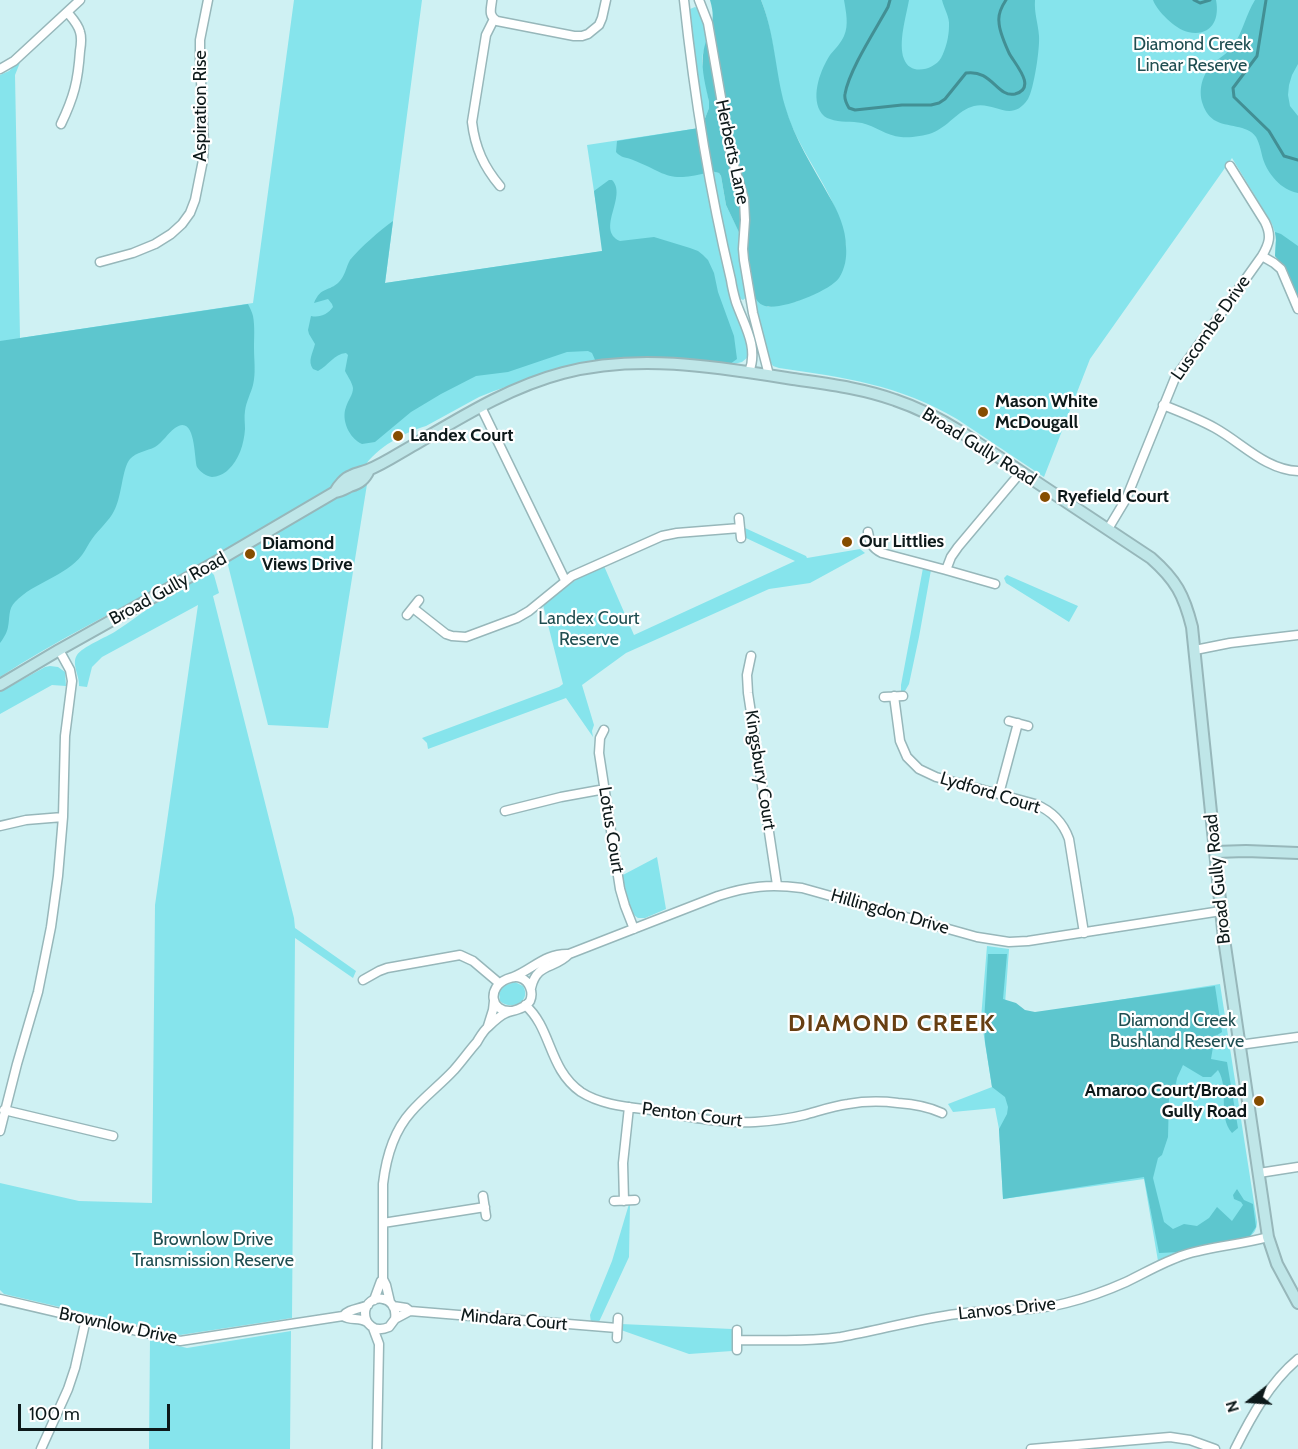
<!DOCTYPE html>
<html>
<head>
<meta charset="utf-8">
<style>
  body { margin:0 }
  #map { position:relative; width:1298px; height:1449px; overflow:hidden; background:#cff1f3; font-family:Cabin,sans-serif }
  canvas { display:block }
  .north { position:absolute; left:1220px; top:1371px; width:60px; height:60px; -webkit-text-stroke:4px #fff; paint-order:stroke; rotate:253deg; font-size:16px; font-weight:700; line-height:24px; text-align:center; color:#0d191a }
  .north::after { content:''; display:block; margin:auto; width:21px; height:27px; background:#0d191a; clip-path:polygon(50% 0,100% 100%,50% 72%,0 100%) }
  .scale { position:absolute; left:18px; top:1404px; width:152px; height:27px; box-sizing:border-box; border:3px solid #0d191a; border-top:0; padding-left:8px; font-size:18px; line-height:21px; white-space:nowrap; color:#0d191a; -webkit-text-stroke:4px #fff; paint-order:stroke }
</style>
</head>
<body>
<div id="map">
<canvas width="1298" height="1449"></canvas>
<div class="north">N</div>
<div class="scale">100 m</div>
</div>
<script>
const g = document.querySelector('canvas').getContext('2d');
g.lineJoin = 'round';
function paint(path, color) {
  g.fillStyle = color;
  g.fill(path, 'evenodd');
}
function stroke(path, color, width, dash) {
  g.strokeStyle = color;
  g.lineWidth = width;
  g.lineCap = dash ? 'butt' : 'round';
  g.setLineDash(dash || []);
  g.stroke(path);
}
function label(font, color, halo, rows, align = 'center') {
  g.font = font + ' Cabin,sans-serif';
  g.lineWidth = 4.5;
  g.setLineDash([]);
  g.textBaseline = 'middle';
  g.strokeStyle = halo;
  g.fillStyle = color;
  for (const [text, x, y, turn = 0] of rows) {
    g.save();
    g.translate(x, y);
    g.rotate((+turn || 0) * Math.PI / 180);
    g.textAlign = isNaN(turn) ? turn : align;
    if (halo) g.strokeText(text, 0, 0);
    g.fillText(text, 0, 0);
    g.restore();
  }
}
paint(new Path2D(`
  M294,0H422L385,283L603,251L587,145L699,128L749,354L748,357L742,362L734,364L698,361L593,362L569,366L494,391L479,397L426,426C405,432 376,448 364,467C302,508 237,545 171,581C114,612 55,641 0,677V75L9,71L21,60L15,75L20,338L253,303Z
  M761,0H1298V298L1285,268L1275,256L1276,236L1272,224L1232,158L1090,359L1044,477L957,419C900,385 843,377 779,368L773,366L769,360L758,323L747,256L753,293L768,307L798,301L846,247C840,195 800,157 785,108C774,73 775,35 761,0Z
  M695,7L700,9L708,38L703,53L702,61L709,102V108L704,121L689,12L690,9Z
  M712,171L719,173L721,176L726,205L740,234L747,297L743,300L739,298Z
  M368,478L328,728L268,725L227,561Z
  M745,528L806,556L807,558L860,549L865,553L810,583L769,589L626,653L582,685L594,725L592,731L593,737L566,698L428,749L427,743L422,738L559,687L563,684L543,605L577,579L604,566L634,635L795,561L746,538Z
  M923,568L931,570L919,637L909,684L905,691H901V685Z
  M210,571L214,575L219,593L213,596L294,918L295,928L356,971L353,978L295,938L292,1318L180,1335L4,1294L0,1290V1183L79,1201L152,1203L155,905L198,605L102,657L92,667L87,687L79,686C80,676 71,664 77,655C82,647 107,637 116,631C130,622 144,611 158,602C175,591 193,581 210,571Z
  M1007,575L1078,606L1069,622L1006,583L1004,578Z
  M50,666L58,667L65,672L66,686L52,685L0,714V692L45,667Z
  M657,857L666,909L645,918H638C625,910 624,890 621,876Z
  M987,946L1009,949L1004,1018L1220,984L1257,1222C1257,1229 1254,1234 1248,1238L1158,1261L1144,1179L1003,1199L999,1129L995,1108L953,1112L948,1104L992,1087L981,1018Z
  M515,982L523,986C532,1002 511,1011 500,1001L499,992L503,986Z
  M629,1204H630L629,1257L598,1324L591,1323L590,1315L612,1261Z
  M621,1324L732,1329V1351L689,1354L621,1330Z
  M291,1331L290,1449H149L150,1339L187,1348Z`), '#86e4ec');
paint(new Path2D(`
  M710,0H761C775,34 775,71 785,106C794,138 813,167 829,196C838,211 846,229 846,247C847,257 845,269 839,278C830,291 780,311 765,306C758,304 756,299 753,293L745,245L726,205L721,176L719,173L711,171L704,121L709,108V102C706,87 701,70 703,55C706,32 718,26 710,0Z
  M844,0H909C906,17 898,43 904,59C910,76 934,70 941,58C946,49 949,36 949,26C950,17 944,9 942,0H1035C1034,13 1038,23 1039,36C1040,48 1034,89 1028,99C1011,124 995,101 974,106C958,110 948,127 932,133C923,136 910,138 901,137C887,136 875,126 862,123C852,121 840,123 830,119C826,118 822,115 820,111C811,94 821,69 830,55C835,49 841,43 844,36C849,25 846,12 844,0Z
  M1153,0H1216C1220,20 1211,37 1188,32C1175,29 1157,11 1153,0Z
  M1255,0H1298V64L1292,75L1289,85L1288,95L1290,106L1298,116V193C1281,190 1268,174 1263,159C1261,152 1260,144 1256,137C1247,124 1227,128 1214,120C1208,116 1204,109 1202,102C1198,86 1204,71 1216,61C1222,56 1229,52 1233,46C1243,32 1246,14 1255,0Z
  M699,128L706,173C667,183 666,173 633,160C626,157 621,158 616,152L617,141Z
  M609,180H612C628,196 595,230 620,241L654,237L690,248L698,251L703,255L708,260L714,273L718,292L734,336L737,359L730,364L698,361L596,362L592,353L588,351L567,352L508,372L476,376L441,394L411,412L375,442L362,444C349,438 341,420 346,407C348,400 353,395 353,388C352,382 348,377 345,371L348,355L346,353C334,354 328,366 318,371L313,369C307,361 313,353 315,344L309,334L308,330L311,316C320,318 328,314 333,307L332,304L328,299L314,303C321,286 329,292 339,282C345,276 346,267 350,260C361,247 379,231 393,221L385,283L602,251L594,191Z
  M1275,232L1281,234L1298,246V298L1285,268L1275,256L1276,240Z
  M248,304C250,308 252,312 253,316C255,327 254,338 254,348C254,360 256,373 253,385C251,393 246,402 245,411C244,417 245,423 245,429C244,444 239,460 228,470C224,474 217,477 212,477C206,476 200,472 197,467C194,459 196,413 175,428C167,434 163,442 155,447C147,451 136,452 130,459C122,468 122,497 114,511C109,521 99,529 92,539C88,544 86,550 82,555C65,577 34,582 15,602C8,609 10,618 8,627C7,633 3,639 0,643V341Z
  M988,954H1007L1003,999L1016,1003L1025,1010L1035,1012L1215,986L1222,1032L1208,1041L1213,1047L1211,1059L1227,1062L1238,1128L1232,1133C1217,1115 1230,1090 1218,1070L1211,1077H1203L1183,1065L1177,1078L1175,1089L1169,1097L1168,1137L1162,1155L1158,1158L1153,1178L1164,1222L1173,1229L1184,1224L1197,1226L1209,1218L1217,1207L1232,1221L1243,1205L1241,1202L1234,1199L1233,1195L1237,1189L1244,1200L1253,1204L1256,1227L1250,1236L1180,1252L1159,1253L1144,1177L1003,1199L999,1129L1007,1114L1008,1107L1005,1097L992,1087L985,1042L984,1022Z`), '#5dc6ce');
stroke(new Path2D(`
  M890,0L888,7C876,29 849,70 845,94C844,99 846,103 849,108L855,110L902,105H931L939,103L945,99L966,73C992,69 997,98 1015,94C1038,88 1014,63 1009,53C1005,44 999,31 999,22C998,15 1002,6 1006,0
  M1194,0L1200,3L1210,0
  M1266,0L1257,56L1233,88L1234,97L1269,131L1284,156L1298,160`), '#428f94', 3);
const street = new Path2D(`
  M492,0C491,9 488,16 497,21L574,36H582L588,34L599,25L602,18L606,0
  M684,0C694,94 709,188 731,280C732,287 734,295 736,302C744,325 759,347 749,372
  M699,0L708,23L731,155L744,199L745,220L743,249L744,260L753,313L769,375
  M494,19L486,35L472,122C475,148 484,167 500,186
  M0,69L14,61L80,0
  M61,124C74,97 78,81 80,51C81,45 82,38 80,32C78,24 72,18 67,12
  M1262,256L1274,263L1281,269L1298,309
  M100,262L133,253L155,244L171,234L182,224L190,213L195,200L203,160L204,144L200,59V40L208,0
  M1163,405C1181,412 1199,419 1215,428C1242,443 1266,470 1298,471
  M481,407L565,580
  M739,518L741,538
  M1108,529L1126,499L1175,378L1262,256C1269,244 1272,236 1265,222L1230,166
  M868,532C870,543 872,548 882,553L946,570L951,557L958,547L1021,472
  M946,570L995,584
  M413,608L446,634L452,636L466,637L517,618L529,611L572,576L662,536L677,533L740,528
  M407,615L419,600
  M1195,650L1230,643L1298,635
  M751,656L747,675L748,693L777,885
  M894,696L900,741L907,757L919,769L936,777L1035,804C1052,811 1063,822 1069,839L1084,933
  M884,697L903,696
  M1009,721L1028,726
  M604,730L600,738L599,753L620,889L625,906L634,929
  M999,794L1018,723
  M505,811L561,797L605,789
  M0,826L26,820L63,817
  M513,977C533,969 545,953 569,954L718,896C749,886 770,884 802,888L977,937L1009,942L1028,941L1221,911
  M363,980L379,971L387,968L460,955L473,961L499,983
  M531,988C537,962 554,970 569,954
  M525,1005C552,1028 548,1069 581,1092C601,1105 628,1107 651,1110C685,1116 720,1124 755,1122C771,1121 788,1119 804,1115C819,1111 833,1106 848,1104C865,1101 882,1101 898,1103C914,1104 927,1106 942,1113
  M488,1026L493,1010L494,1001
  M1239,1045L1298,1037
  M4,1110L113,1136
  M0,1131L17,1064L38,992L51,927L58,876L63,817L65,736L72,681L70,670L59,650
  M1259,1173L1298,1167
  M483,1196L486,1216
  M614,1201L635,1200
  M624,1201L623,1163L629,1107
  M383,1223L485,1207
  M0,1299L180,1341L343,1316C351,1321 359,1317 367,1322
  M374,1300L381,1281L383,1279
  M390,1302L386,1285L383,1279V1184C386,1158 393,1132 411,1112C424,1097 440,1085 454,1070C462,1061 469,1051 477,1042C480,1037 483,1031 488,1027C493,1022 499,1016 506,1013C514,1010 525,1009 530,1001C534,992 529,981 521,978C516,976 512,977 507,979C487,987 490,1012 511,1011
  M393,1306L406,1308L410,1311L617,1328
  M343,1316C348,1309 360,1309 368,1305
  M395,1319C399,1294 366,1292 365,1313C365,1318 367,1323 371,1326C376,1330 382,1330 389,1327L395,1319L410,1311
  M373,1328L379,1344L377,1449
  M737,1330V1350
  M617,1338L618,1318
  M737,1340C771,1340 807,1342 841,1337C880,1330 918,1319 957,1314C994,1309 1030,1312 1066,1303C1086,1298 1106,1291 1126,1282C1145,1273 1163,1262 1184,1255C1211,1246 1240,1245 1268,1237
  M41,1449L68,1389L75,1368L86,1319
  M1031,1449L1170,1437L1190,1440L1215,1449
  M1235,1449C1251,1417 1270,1382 1298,1359`);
const secondary = new Path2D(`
  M335,492C338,486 345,478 351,476C356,473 363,472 368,470C383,464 398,454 412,446C460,418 509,387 563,373C638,353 718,367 793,379C827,384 862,388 895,400C919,408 940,419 961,432L1151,558C1176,580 1184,595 1192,627L1224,939L1268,1237L1277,1264L1298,1303
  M0,685L59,650L214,563L335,492C341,491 344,489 350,486C360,483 365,479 369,470
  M1215,852L1246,851L1298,853`);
stroke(street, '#97b7ba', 11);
stroke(secondary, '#97b7ba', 14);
stroke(street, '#fff', 8);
stroke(secondary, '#bfe6e8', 10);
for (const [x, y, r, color] of [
  [983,412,6,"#864d00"],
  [398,436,6,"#864d00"],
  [1045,497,6,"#864d00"],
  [847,542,6,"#864d00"],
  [250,554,6,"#864d00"],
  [1259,1101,6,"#864d00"]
]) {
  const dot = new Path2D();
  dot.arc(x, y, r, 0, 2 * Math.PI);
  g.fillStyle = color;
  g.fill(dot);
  stroke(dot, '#fff', 2);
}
label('18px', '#1f4e51', '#fff', [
  ["Diamond Creek",1192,45],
  ["Linear Reserve",1192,66],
  ["Landex Court",589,619],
  ["Reserve",589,640],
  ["Diamond Creek",1177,1021],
  ["Bushland Reserve",1177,1042],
  ["Brownlow Drive",213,1240],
  ["Transmission Reserve",213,1261]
]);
label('18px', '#0d191a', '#fff', [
  ["Aspiration Rise",201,106,-90],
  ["Herberts Lane",732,152,78],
  ["Luscombe Drive",1211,328,-55],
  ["Broad Gully Road",979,447,32],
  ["Broad Gully Road",168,589,-29],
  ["Kingsbury Court",760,770,81],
  ["Lydford Court",990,793,17],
  ["Lotus Court",611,830,81],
  ["Broad Gully Road",1218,879,-96],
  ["Hillingdon Drive",890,912,16],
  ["Penton Court",692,1115,7],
  ["Lanvos Drive",1007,1309,-6],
  ["Mindara Court",514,1320,5],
  ["Brownlow Drive",118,1326,12]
]);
label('bold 18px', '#0d191a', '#fff', [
  ["Mason White",995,402],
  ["McDougall",995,423],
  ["Landex Court",410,436],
  ["Ryefield Court",1057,497],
  ["Our Littlies",859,542],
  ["Diamond",262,544],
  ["Views Drive",262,565],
  ["Amaroo Court/Broad",1247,1091,"right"],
  ["Gully Road",1247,1112,"right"]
], 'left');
g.letterSpacing = '1.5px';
label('bold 24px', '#673f12', '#fff', [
  ["DIAMOND CREEK",892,1024]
]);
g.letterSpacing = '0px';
</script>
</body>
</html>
